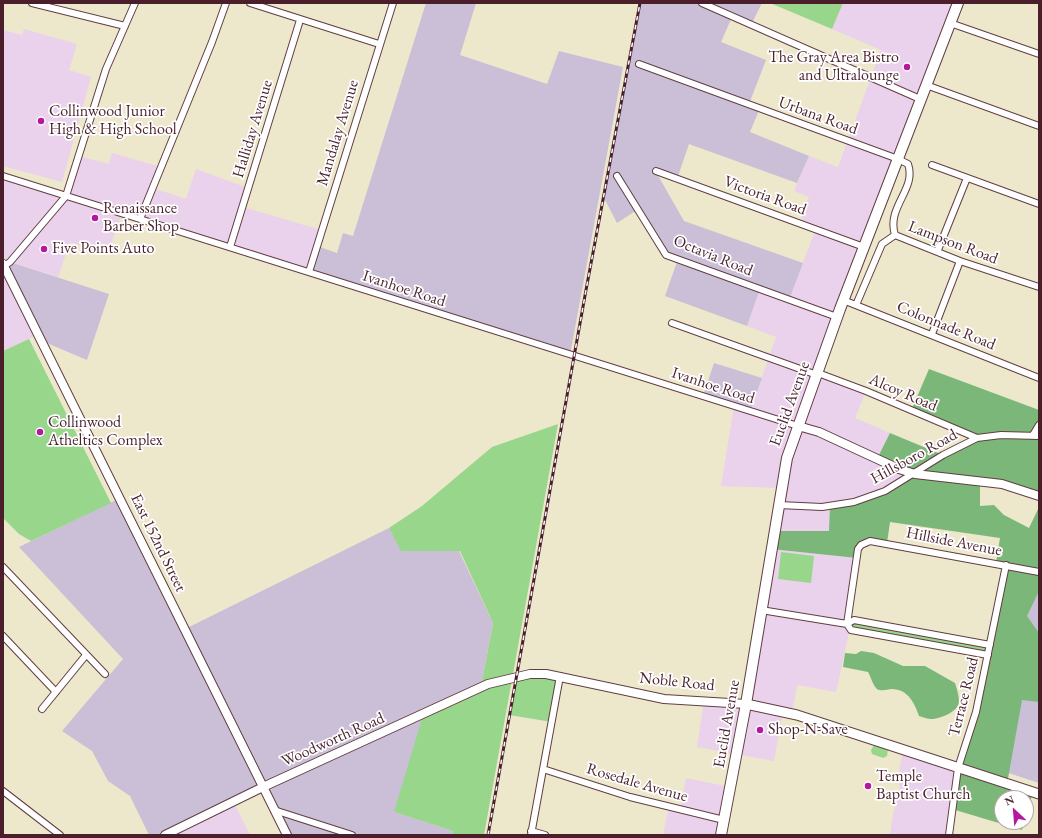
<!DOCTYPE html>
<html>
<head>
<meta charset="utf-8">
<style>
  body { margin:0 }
  #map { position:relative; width:1042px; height:838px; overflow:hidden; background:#ede7cc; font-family:"EB Garamond",serif }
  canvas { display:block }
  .frame { position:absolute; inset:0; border:4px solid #4a1f2b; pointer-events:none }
  .north { position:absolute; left:994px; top:790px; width:40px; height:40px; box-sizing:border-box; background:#fff; border:1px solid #b7a5aa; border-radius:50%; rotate:334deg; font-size:11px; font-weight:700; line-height:16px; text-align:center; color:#4a1f2b }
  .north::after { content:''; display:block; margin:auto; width:14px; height:18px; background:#b5179e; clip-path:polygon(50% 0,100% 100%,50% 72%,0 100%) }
</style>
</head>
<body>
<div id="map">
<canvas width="1042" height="838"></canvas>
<div class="frame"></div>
<div class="north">N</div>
</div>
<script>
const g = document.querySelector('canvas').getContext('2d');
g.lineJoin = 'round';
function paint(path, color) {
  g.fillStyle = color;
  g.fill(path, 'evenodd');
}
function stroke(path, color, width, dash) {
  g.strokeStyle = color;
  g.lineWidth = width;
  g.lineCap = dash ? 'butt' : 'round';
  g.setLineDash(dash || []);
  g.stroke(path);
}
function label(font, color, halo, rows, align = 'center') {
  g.font = font + ' "EB Garamond",serif';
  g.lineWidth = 3.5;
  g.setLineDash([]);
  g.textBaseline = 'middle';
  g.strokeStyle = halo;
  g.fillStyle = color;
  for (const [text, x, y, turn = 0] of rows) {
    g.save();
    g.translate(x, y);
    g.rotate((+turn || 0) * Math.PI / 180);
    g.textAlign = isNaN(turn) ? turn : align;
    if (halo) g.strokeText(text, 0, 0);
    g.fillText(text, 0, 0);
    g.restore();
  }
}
paint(new Path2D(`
  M843,3H958L818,372L866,391L855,418L890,433L877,459L915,474L829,531H774L781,488L721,486L734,406L750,411L776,337L747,326L760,289L789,299L816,229L800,223L809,197L794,191L809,156L838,167L881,50L832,29Z
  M24,29L77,44L69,70L91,77L62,182L3,166V30L22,35Z
  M112,153L161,167L153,188L186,199L196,169L248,188L243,207L321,230L309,272L122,213L108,253L70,242L58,277L11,262L39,334L3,351V176L66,196L79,156L109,164Z
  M771,549L857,558L850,628L836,692L797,685L792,713L783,711L774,761L697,747L704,701L746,704Z
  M902,754L952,771L954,773L945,835H890L893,814L900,791L899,773Z
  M686,778L730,787L721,835H663L669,806L680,809Z
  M233,801L250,835H165Z`), '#ead1ec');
paint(new Path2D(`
  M426,3H476L460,55L547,84L559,51L623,67L570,355L309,272L317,246L337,253L343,233L353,236Z
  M640,3H762L751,25L732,17L721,42L766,60L749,104L760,108L750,132L809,156L797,183L689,144L677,179L656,172L684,221L803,263L789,300L760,289L747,326L665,296L678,259L666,255L637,210L617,223L604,198Z
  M10,262L109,294L87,360L42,341L4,266Z
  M714,363L762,378L750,411L703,396Z
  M120,498L185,629L389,528L402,551H459L493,623L481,687L394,812L453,831L452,835H287L263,787L165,835H149L130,796L108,781L92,751L62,731L123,659L19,547Z
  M1039,578V783L969,760Z`), '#cabfd6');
paint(new Path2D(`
  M770,3H843L832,29Z
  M29,339L111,503L31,541L19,534L3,518V351Z
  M558,424L484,835H452L453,831L394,812L423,715L481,687L493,623L460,551H401L389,528L422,506L492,447Z
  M781,552L814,556L811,583L778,579Z
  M854,620L990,645L988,655L851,630L847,624Z
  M560,676L552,722L509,715L516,677Z
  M874,745L888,749L887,756L883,758L872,754L871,750Z`), '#98d68c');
paint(new Path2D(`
  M929,369L1039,410V425L1033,434L1039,436V496L980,482V506L994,505L1004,515L1029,528L1039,507V591L1027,616L1039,633V702L1022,700L1007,784L1033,792L1026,816V798H1002V822H1024L1022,830L952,809L958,768L976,712L1006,565L996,563L1000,538L890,522L887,543L875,541L861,545L857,558L771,549L774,531H829L830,506L885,491L914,474L877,459L890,433L943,455L977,438L911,411Z
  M861,651L874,653L903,666H925L955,683C957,689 959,696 959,702C958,712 940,719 931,719C928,719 923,717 919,716C915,704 908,689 892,689C887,689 882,692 877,689C873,686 871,677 868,672L843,667L845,653L856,654Z`), '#7ab778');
const minor = new Path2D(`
  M32,3L125,26
  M250,3L379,44
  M702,3L920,99
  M950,23L1039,54
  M639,64L898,159L908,164C917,189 886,207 895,235L960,261L1039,287
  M926,85L1039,126
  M932,165L1039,204
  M656,171L864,247
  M3,176L798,426
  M617,176L666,255L837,317
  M140,219L212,42L226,3
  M230,247L300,20
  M938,250L967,178
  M4,266L10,262L66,196L106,69L135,3
  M309,272L393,3
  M843,300L1039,378
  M856,305L882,244L895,235
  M672,323L817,375
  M932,334L960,261
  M818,373L866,391L977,438
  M1033,435L1039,425
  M779,505L822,507L854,502L885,491L943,455L977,438L1001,435L1039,436
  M3,567L105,674
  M761,610L847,624L858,549L861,545L870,541L1039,572
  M3,636L56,692
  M988,655L851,630L847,624L854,620L990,645
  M42,709L86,655
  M543,769L630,797L724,820
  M3,791L60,835
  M274,810L352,835
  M531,831L545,835
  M531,835L560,676
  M949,835L958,768L976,712L1006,565`);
const tertiary = new Path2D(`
  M3,264L287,835
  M798,426L819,432L899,469L915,474L1002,484L1039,496
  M165,835L263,787L488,684L530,674H546L664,699L746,704`);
const secondary = new Path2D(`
  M746,704L797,715L1039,794`);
const primary = new Path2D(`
  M721,835L746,704L787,458L840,309L958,3`);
stroke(minor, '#623d43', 8);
stroke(tertiary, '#623d43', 10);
stroke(secondary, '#623d43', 11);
stroke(primary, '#623d43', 12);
stroke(minor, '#fff', 6);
stroke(tertiary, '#fff', 8);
stroke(secondary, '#fff', 9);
stroke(primary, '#fff', 10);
const rail = new Path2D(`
  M488,835L586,290L640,3`);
stroke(rail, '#4a1f2b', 3);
stroke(rail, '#fff', 1.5, [4.5]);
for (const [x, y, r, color] of [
  [907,67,4,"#b5179e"],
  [41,121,4,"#b5179e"],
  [95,218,4,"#b5179e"],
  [44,249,4,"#b5179e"],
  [40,432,4,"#b5179e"],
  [760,730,4,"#b5179e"],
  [868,786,4,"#b5179e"]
]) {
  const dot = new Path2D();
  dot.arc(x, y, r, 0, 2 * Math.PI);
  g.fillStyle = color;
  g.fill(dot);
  stroke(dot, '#fff', 1.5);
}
label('16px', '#4a1f2b', '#fff', [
  ["The Gray Area Bistro",899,58,"right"],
  ["and Ultralounge",899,76,"right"],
  ["Collinwood Junior",49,112],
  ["High & High School",49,130],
  ["Renaissance",103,209],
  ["Barber Shop",103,227],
  ["Five Points Auto",52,249],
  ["Collinwood",48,423],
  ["Atheltics Complex",48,441],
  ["Shop-N-Save",768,730],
  ["Temple",876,777],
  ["Baptist Church",876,795]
], 'left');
label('16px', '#4a1f2b', '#fff', [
  ["Urbana Road",818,116,20],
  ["Halliday Avenue",253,129,-73],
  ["Mandalay Avenue",338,133,-73],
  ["Victoria Road",765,196,20],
  ["Lampson Road",953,243,21],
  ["Octavia Road",713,256,22],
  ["Ivanhoe Road",404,289,18],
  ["Colonnade Road",946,326,22],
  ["Ivanhoe Road",713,386,18],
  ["Alcoy Road",903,393,23],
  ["Euclid Avenue",790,404,-70],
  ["Hillsboro Road",914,457,-29],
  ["Hillside Avenue",954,542,11],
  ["East 152nd Street",158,543,64],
  ["Noble Road",677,682,6],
  ["Terrace Road",964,697,-76],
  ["Euclid Avenue",727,724,-80],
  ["Woodworth Road",333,740,-24],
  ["Rosedale Avenue",637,783,16]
]);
</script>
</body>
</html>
